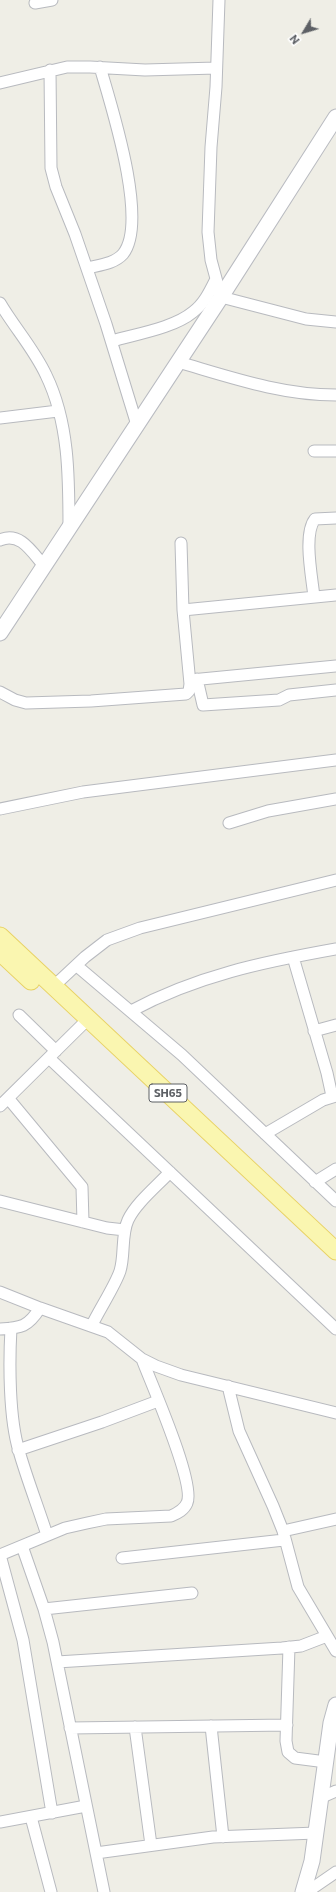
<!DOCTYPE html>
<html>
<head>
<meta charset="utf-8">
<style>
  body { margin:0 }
  #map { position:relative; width:336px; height:1892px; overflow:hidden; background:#efeee6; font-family:Commissioner,sans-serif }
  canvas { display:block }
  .north { position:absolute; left:284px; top:12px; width:40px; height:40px; -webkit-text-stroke:3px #fff; paint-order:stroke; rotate:232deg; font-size:11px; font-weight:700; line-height:16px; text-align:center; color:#5d6065 }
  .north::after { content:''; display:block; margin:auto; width:14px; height:18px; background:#5d6065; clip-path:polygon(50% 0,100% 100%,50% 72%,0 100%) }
</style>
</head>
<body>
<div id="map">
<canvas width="336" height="1892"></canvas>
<div class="north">N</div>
</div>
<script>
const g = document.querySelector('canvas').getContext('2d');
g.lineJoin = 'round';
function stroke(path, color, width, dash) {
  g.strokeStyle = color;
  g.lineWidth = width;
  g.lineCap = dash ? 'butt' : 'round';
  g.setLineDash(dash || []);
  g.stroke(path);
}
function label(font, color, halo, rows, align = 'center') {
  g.font = font + ' Commissioner,sans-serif';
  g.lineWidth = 4;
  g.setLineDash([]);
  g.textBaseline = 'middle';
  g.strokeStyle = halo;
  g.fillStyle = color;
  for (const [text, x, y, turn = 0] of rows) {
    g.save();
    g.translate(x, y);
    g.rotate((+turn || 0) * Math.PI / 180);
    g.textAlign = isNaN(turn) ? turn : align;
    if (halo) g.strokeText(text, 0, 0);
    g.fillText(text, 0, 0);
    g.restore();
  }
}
const street = new Path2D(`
  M219,0L216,87L211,147L208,232L211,260L221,297L306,319L336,322
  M35,3L52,0
  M50,70L51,168L56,187L75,234L106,324L137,425
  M0,83L67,67H90L145,70L216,68
  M87,268C99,265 114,264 123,254C149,222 111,105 100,67
  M0,303C14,327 34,349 46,375C69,422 69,477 69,528
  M112,341C136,334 174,328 193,312C204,304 210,291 216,279
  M178,362C230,377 281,395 336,395
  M0,418L58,411
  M314,451H336
  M0,540C20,531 32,552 44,566
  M314,597C312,577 303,534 315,519L336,518
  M183,610L336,595
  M197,679L203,705L279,700L289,695L336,690
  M191,680L336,666
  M0,692L15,700L26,703L91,701L186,694L189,691L190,684L183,610L181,543
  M0,809L83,792L336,760
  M229,823L268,811L336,799
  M293,957L327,1073L332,1096
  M77,966L182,1055L336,1201
  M54,986L85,957L107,940L140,928L336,880
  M131,1011C196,976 263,962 336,949
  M19,1015L56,1051
  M314,1031L336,1025
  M49,1058L336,1329
  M8,1098L82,1187L83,1222
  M0,1106L88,1019
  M265,1134L323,1100L336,1096
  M315,1182L336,1169
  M0,1201L107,1228L125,1230
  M0,1292L40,1308L108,1332L142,1359L156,1366L181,1375L336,1413
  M92,1325C99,1310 115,1286 120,1271C125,1255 121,1235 128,1220C136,1203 157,1186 170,1172
  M11,1328C9,1363 9,1418 19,1451C27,1479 38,1507 47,1535
  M0,1329C21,1328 28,1327 40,1308
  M228,1386L239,1431L273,1506L283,1531L298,1587L336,1651
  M18,1450L102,1422L158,1401
  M283,1531L336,1519
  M22,1546L44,1609L53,1642L104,1892
  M0,1555L65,1528L87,1523L106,1519L171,1516C178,1513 184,1510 187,1503C196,1484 151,1383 142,1359
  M0,1555L23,1640L52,1813
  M122,1558L284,1540
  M44,1609L192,1593
  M289,1647L286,1741L288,1752L295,1758L326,1762
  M57,1662L282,1648L301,1646L327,1636
  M211,1726L223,1837
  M135,1727L151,1845
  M70,1728L287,1725
  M320,1798L336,1791
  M31,1817L51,1892
  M0,1822L86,1806
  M96,1853L213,1837L316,1833
  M307,1892L336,1872`);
const secondary = new Path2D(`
  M0,633L221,297L336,117
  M303,1892L312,1861L331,1723L336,1705`);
const primary = new Path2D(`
  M0,936L336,1251
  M0,952L31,981`);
stroke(street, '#b8babf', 13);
stroke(secondary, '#b9bbc1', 17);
stroke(primary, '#e8d265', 19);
stroke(street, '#fff', 11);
stroke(secondary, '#fff', 15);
stroke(primary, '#faf6b0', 17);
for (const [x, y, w] of [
  [168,1093,38]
]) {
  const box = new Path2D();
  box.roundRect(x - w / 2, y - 9, w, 18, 3);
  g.fillStyle = '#fff';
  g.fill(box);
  stroke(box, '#5d6065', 1);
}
label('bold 11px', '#5d6065', null, [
  ["SH65",168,1093]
]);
</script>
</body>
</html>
